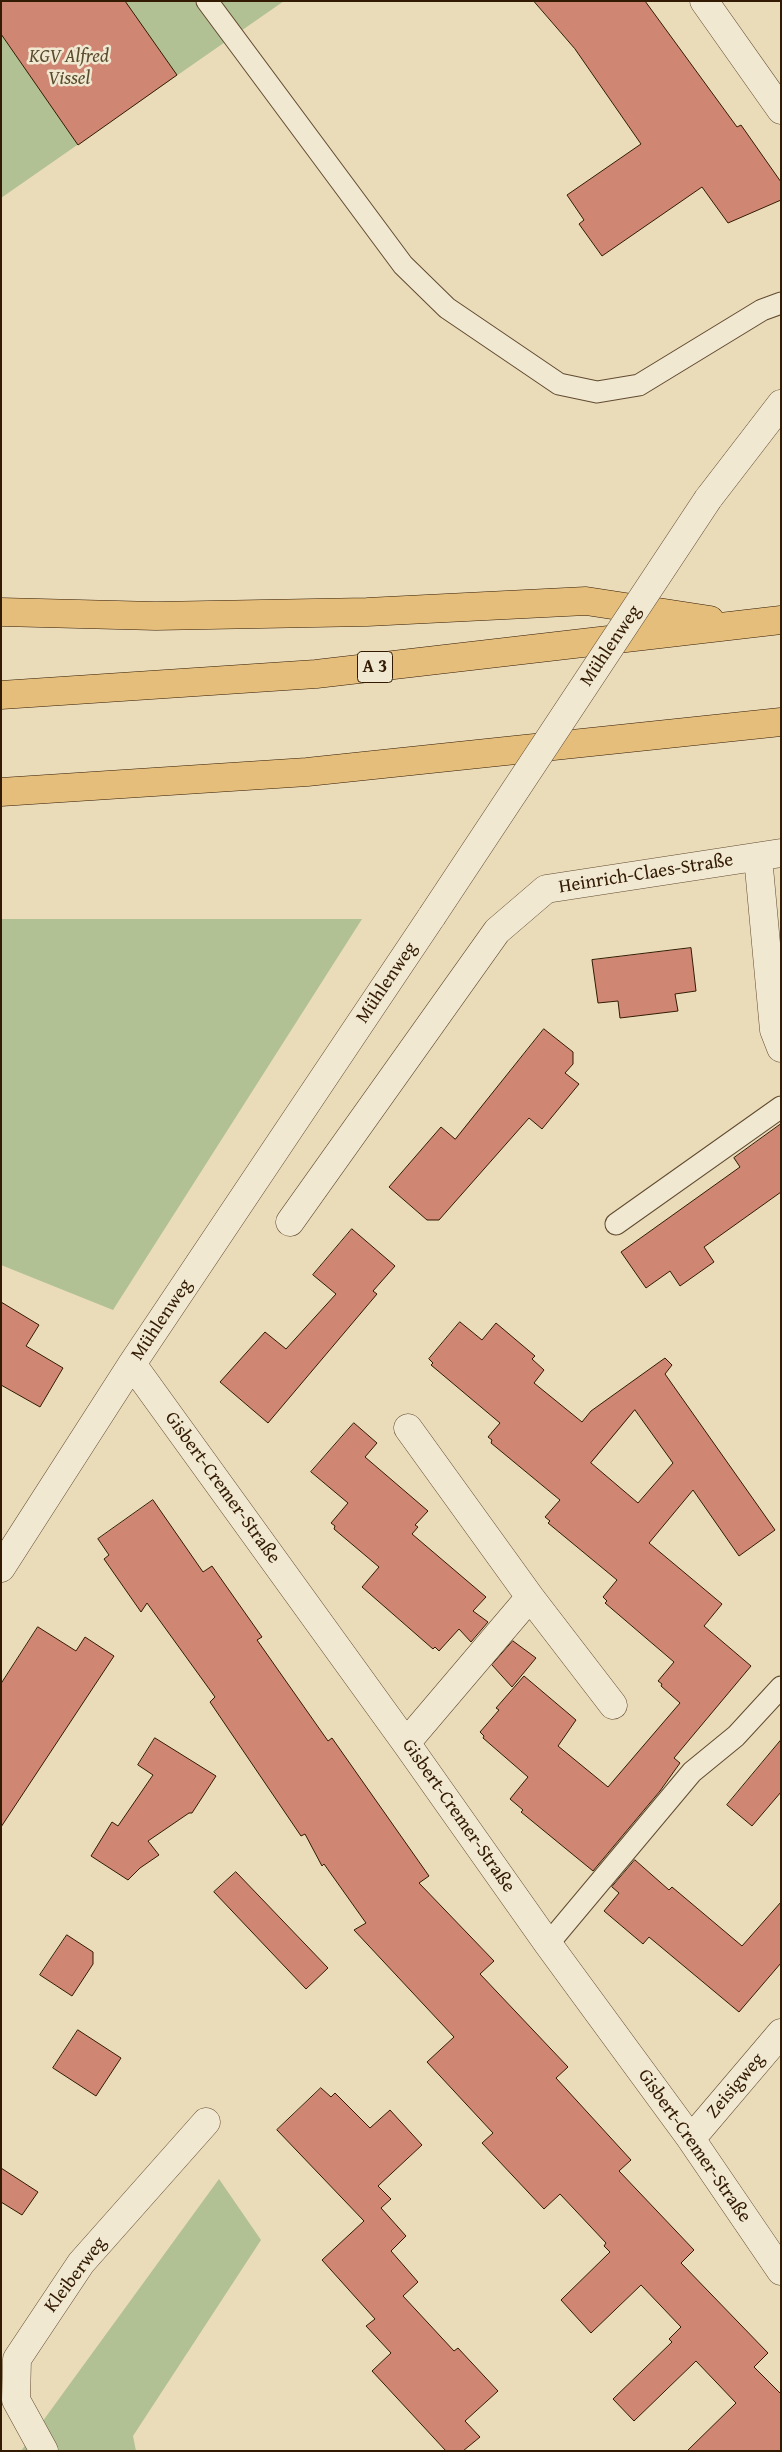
<!DOCTYPE html>
<html>
<head>
<meta charset="utf-8">
<style>
  body { margin:0 }
  #map { position:relative; width:782px; height:2452px; overflow:hidden; background:#eadbb9; font-family:"Gentium Book Plus",serif }
  canvas { display:block }
  .frame { position:absolute; inset:0; border:2px solid #331b03; pointer-events:none }
</style>
</head>
<body>
<div id="map">
<canvas width="782" height="2452"></canvas>
<div class="frame"></div>
</div>
<script>
const g = document.querySelector('canvas').getContext('2d');
g.lineJoin = 'round';
function paint(path, color) {
  g.fillStyle = color;
  g.fill(path, 'evenodd');
}
function stroke(path, color, width, dash) {
  g.strokeStyle = color;
  g.lineWidth = width;
  g.lineCap = dash ? 'butt' : 'round';
  g.setLineDash(dash || []);
  g.stroke(path);
}
function label(font, color, halo, rows, align = 'center') {
  g.font = font + ' "Gentium Book Plus",serif';
  g.lineWidth = 5;
  g.setLineDash([]);
  g.textBaseline = 'middle';
  g.strokeStyle = halo;
  g.fillStyle = color;
  for (const [text, x, y, turn = 0] of rows) {
    g.save();
    g.translate(x, y);
    g.rotate((+turn || 0) * Math.PI / 180);
    g.textAlign = isNaN(turn) ? turn : align;
    if (halo) g.strokeText(text, 0, 0);
    g.fillText(text, 0, 0);
    g.restore();
  }
}
paint(new Path2D(`
  M1,1H284L1,198Z
  M1,919H362L113,1310L1,1265Z
  M219,2179L261,2240L133,2436L136,2451H21Z`), '#b2c193');
const building = new Path2D(`
  M1,1H125L177,75L78,145L1,34Z
  M534,1H645L737,127L741,125L781,182V200L728,223L702,187L602,256L579,224L584,220L567,195L641,144L575,49Z
  M691,948L696,991L675,994L678,1011L620,1018L618,1001L598,1003L592,960Z
  M544,1029L573,1052V1064L565,1073L579,1084L542,1129L529,1118L439,1220H427L389,1187L441,1127L455,1139Z
  M781,1124V1192L704,1247L714,1262L680,1286L670,1271L646,1288L621,1252L740,1167L734,1158Z
  M352,1229L395,1266L373,1291L377,1294L268,1423L220,1382L265,1332L286,1349L336,1294L313,1275Z
  M1,1302L39,1325L26,1346L63,1368L40,1407L1,1385Z
  M460,1322L482,1340L496,1323L535,1356L532,1359L544,1370L534,1383L582,1422L591,1411L665,1358L672,1365L665,1374L775,1530L739,1556L693,1490L649,1543L722,1604L704,1626L751,1666L674,1758L680,1763L660,1791L593,1871L521,1812L523,1810L510,1799L528,1777L483,1738L484,1736L480,1732L499,1710L496,1708L524,1676L576,1720L558,1746L608,1787L680,1703L661,1686L662,1684L658,1681L674,1662L605,1603L607,1601L603,1597L617,1580L548,1523L550,1521L545,1517L560,1500L491,1443L492,1440L488,1437L500,1423L431,1365L433,1363L429,1359ZM635,1410L673,1463L638,1503L591,1463Z
  M354,1423L377,1443L365,1457L428,1511L415,1525L418,1527L412,1534L486,1597L473,1611L488,1622L471,1642L459,1629L439,1651L435,1647L433,1649L362,1587L379,1567L334,1529L335,1526L331,1523L348,1503L311,1472Z
  M153,1500L203,1572L212,1566L262,1637L257,1640L328,1741L332,1738L429,1876L419,1883L494,1961L480,1974L568,2067L556,2078L631,2160L619,2171L694,2250L681,2263L768,2353L754,2367L781,2394V2451H687L736,2403L696,2361L634,2421L613,2399L672,2342L669,2339L681,2327L641,2285L591,2333L561,2300L610,2252L604,2246L606,2243L560,2194L544,2209L482,2143L493,2133L427,2062L454,2037L354,1930L366,1923L324,1864L322,1866L305,1834L301,1836L210,1702L215,1697L147,1603L141,1612L104,1559L109,1555L98,1539Z
  M38,1627L76,1651L85,1637L114,1656L1,1827V1684Z
  M513,1641L536,1658L512,1687L492,1665Z
  M155,1738L216,1776L192,1813H189L148,1841L159,1855L140,1868L128,1880L91,1856L112,1822L118,1826L153,1775L138,1765Z
  M781,1740V1792L752,1826L727,1805Z
  M635,1860L669,1890L672,1887L742,1946L781,1902V1963L739,2012L649,1937L643,1944L604,1911L619,1893L612,1887Z
  M236,1872L328,1968L306,1989L214,1892Z
  M67,1935L93,1952V1964L72,1996L40,1975Z
  M78,2030L121,2058L96,2096L53,2068Z
  M321,2088L331,2097L335,2093L370,2128L390,2110L422,2145L378,2186L391,2199L381,2208L406,2236L391,2251L418,2282L403,2296L454,2351L458,2348L498,2391L465,2421L480,2437L463,2451H446L372,2371L391,2353L366,2326L375,2319L322,2260L364,2221L277,2130Z
  M1,2168L38,2192L22,2215L1,2202Z`);
paint(building, '#cf8673');
stroke(building, '#331b03', 1);
const lane = new Path2D(`
  M207,1L403,265L447,308L559,384L597,392L639,385L762,310L781,303
  M616,1224L781,1107
  M548,1944L692,1772L736,1736L781,1687`);
const street = new Path2D(`
  M704,1L781,110
  M708,499L781,404
  M758,857L774,1030L781,1048
  M290,1222L497,931L546,889L781,853
  M132,1364L406,1743L548,1944L691,2139L781,2271
  M408,1428L530,1597L613,1705
  M1,1568L132,1364L432,916
  M406,1743L530,1597
  M691,2139L781,2033
  M44,2451L16,2400L17,2359L81,2263L206,2122`);
const highway = new Path2D(`
  M1,612L156,616L367,612L586,601L710,620
  M1,695L316,674L781,620
  M1,792L307,772L781,722`);
stroke(lane, '#614b30', 23);
stroke(street, '#614b30', 29);
stroke(highway, '#331b03', 29);
stroke(lane, '#f1e8d2', 21);
stroke(street, '#f1e8d2', 28);
stroke(highway, '#e5be7c', 28);
const streetBridge = new Path2D(`
  M432,916L708,499`);
stroke(streetBridge, '#614b30', 29, []);
stroke(streetBridge, '#f1e8d2', 28);
for (const [x, y, w] of [
  [375,667,35]
]) {
  const box = new Path2D();
  box.roundRect(x - w / 2, y - 15.5, w, 31, 4);
  g.fillStyle = '#f1e8d2';
  g.fill(box);
  stroke(box, '#331b03', 1);
}
label('bold 18px', '#331b03', null, [
  ["A 3",375,667]
]);
label('italic 19px', '#594d2e', '#f1e8d2', [
  ["KGV Alfred",69,57],
  ["Vissel",69,79]
]);
label('19px', '#331b03', '#f1e8d2', [
  ["Mühlenweg",611,646,-56],
  ["Heinrich-Claes-Straße",646,874,-9],
  ["Mühlenweg",387,983,-56],
  ["Mühlenweg",162,1320,-56],
  ["Gisbert-Cremer-Straße",222,1488,54],
  ["Gisbert-Cremer-Straße",458,1816,55],
  ["Zeisigweg",736,2086,-50],
  ["Gisbert-Cremer-Straße",694,2146,55],
  ["Kleiberweg",76,2275,-53]
]);
</script>
</body>
</html>
